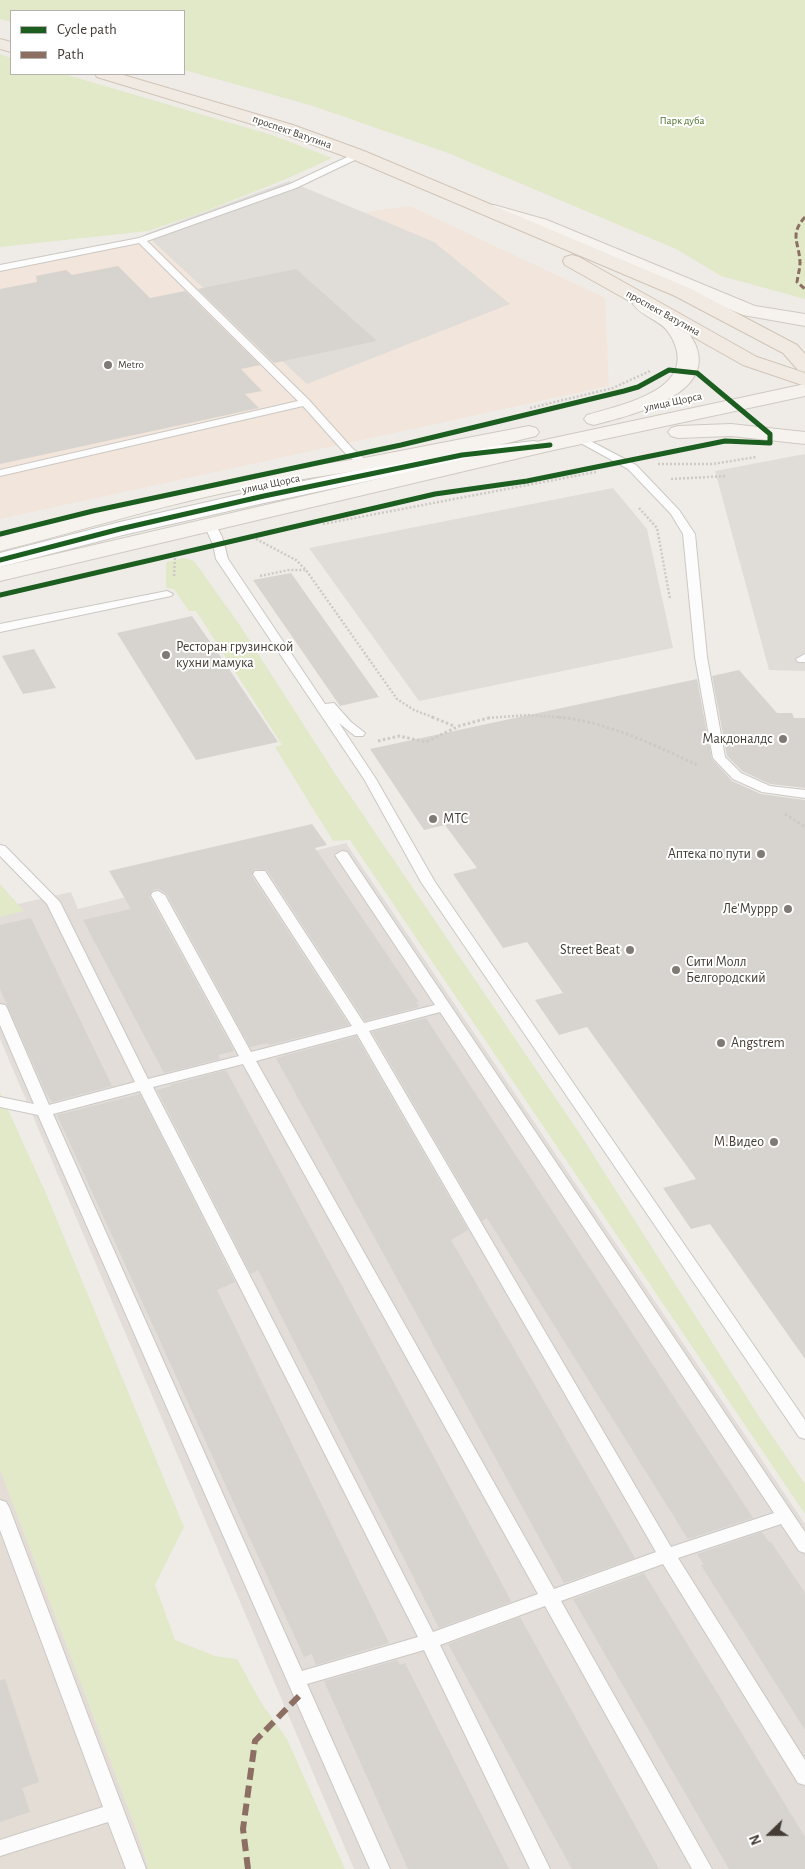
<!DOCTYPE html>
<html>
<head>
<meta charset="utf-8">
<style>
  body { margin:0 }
  #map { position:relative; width:805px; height:1869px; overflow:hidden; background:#efece8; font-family:"Alegreya Sans",sans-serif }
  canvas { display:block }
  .legend { position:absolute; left:10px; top:10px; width:175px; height:65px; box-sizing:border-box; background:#fff; border:1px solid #b4b1ae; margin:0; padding:6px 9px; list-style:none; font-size:15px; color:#443c35 }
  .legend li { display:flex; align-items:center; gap:10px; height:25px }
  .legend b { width:25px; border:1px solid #b4b1ae }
  .north { position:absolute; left:745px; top:1809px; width:50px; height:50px; -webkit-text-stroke:4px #fff; paint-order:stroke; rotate:248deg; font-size:14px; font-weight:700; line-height:20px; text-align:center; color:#443c35 }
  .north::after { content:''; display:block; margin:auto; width:18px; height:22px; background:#443c35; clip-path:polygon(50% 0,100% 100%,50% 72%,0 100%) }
</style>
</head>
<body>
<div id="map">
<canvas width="805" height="1869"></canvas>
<ul class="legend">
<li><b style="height:6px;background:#1b5e20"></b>Cycle path</li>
<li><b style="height:6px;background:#8d6e63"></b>Path</li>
</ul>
<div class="north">N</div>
</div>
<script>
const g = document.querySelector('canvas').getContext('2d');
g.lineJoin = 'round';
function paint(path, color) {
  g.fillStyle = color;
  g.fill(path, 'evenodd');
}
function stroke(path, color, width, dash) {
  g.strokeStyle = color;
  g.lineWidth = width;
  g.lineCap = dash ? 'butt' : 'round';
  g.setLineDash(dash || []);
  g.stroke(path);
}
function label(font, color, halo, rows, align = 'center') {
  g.font = font + ' "Alegreya Sans",sans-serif';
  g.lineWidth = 4;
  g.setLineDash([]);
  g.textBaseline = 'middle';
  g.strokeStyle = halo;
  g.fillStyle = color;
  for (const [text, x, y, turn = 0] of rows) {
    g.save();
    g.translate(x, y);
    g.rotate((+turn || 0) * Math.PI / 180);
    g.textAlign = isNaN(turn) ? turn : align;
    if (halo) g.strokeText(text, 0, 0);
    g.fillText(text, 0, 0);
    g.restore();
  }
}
paint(new Path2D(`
  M0,1469L137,1831L149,1869H0Z`), '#e3ddd5');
paint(new Path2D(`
  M410,206L605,298L609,386L0,519V264Z`), '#f2e5db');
paint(new Path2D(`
  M346,843L805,1524V1869H354L0,1039V908L71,892L78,909Z`), '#e2ddd9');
paint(new Path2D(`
  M0,0H805V299L721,276L676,249L448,153L313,106L184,70V11H11V22L0,19Z
  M0,54L11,58V74H64L272,135L332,158L286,179L201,213L148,231L0,247Z
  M185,558L194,561L239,624L334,772L582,1137L760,1418L805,1484V1514L350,840L333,841L275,747L282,745L196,611H189L174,589L166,588V562Z
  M0,884L24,911L0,917Z
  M0,1092L45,1191L184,1527L155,1585L175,1640L215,1656L237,1659L262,1704L287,1739L345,1869H149L137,1831L0,1469Z`), '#e1e9c8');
paint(new Path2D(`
  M289,181L434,242L510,304L307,384L145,234Z
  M805,454V671L769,670L715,471Z
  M613,488L647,529L673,648L419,701L309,548Z`), '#e0ddd9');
paint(new Path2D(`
  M118,266L150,298L185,291L260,365L241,369L262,391L245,394L259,408L0,464V289L37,282L36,276L66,270L72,275Z
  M296,269L377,341L274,363L198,289Z
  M291,573L379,697L340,706L253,580Z
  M192,616L225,663L278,742L196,760L117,633Z
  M34,649L56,688L23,694L2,656Z
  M739,670L777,713H792L794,718H805V788L770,784L742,771L727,756L712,676Z
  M697,679L712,759L732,781L761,794L805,800V1359L710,1224L691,1229L663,1188L696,1179L587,1027L559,1035L535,1000L563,993L527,942L503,948L453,874L477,868L445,825L424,830L370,749Z
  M312,824L327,845L315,848L419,1002H416L419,1007L365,1021L267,870L255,869L251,875L349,1025L269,1045L268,1043L250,1047L167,894L159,889L153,890L149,896L234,1051L218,1055L220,1059L164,1073L83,920L131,909L109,871Z
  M31,918L112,1086L52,1102L46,1093L0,989V925Z
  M426,1018L753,1518L688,1539L487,1218L482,1221L372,1032Z
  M356,1036L468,1230L451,1240L635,1558L564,1583L276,1058Z
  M226,1070L509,1597L511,1602L439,1628L436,1622L258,1270L251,1274L157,1090L171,1086L170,1085Z
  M140,1094L235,1282L217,1290L389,1643L316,1665L312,1654L304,1657L57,1115Z
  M762,1532L769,1542H771L805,1593V1730L701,1565H704L697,1554Z
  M644,1573L805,1837V1869H729L573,1599Z
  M520,1617L659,1869H572L448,1644Z
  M397,1660L400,1665L405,1663L509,1869H408L324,1681Z
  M5,1679L39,1782L22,1788L30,1812L0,1822V1680Z`), '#d7d3cf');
const lane = new Path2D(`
  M358,152L362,155L361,157L296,188L147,241L309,400L352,448L368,462L369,464L368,466H360L344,452L303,406L0,476V470L298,401L139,243L0,271V265L139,238L290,184Z
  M581,436L636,465L679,510L695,534L707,657L725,757L741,773L770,786L805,790V798L762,792L733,779L713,758L695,657L683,534L671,514L628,469L577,441L576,439L577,437Z
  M211,524C222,527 225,548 228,559L325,704L334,703L351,722L365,733L363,736H355L339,723L376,779L435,882L805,1420V1439L799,1437L421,882L364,779L216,559L213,544L205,527Z
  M167,591L173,594L171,596L0,632V624Z
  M805,654V662H798L796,659Z
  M0,845L5,846L60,902L148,1079L239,1056L151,895L153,892L158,891L165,895L251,1052L352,1026L253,874L255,871H265L364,1023L435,1005L335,855L342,851L347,852L805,1532V1553L799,1551L781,1524L678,1558L805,1760V1785L798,1783L663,1564L561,1601L712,1869H692L545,1606L440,1645L550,1869H530L424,1650L307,1684L390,1869H370L38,1115L0,1107V1097L34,1104L0,1025V1004L5,1005L7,1008L49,1105L135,1082L47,904L0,856ZM440,1012L774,1513L671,1547L369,1031ZM357,1034L656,1552L554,1589L256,1061ZM243,1064L538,1594L433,1632L153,1087ZM140,1091L418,1637L302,1671L53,1114Z
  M0,1500L6,1502L9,1507L146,1869H126L108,1822L0,1856V1840L103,1807L0,1530Z`);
const street = new Path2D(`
  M534,441L541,443L545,447L541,451L462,461L264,503L123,535L0,567V553L120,522L264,489L462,449Z`);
const secondary = new Path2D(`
  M494,205L547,220L755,306L805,314V326L743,315L535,228L488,214L485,210L488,206Z
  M643,298C661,303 681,319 690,335C692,339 696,344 697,349C712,395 632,415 601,423L594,425L587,423L584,419L587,415C625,404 704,388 669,333C661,320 642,317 633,304L636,300Z
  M805,384V396L549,451L0,581V567L549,439Z
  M731,424L805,432V444L731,436L678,438L671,436L668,432L671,428L678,426Z
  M529,426L536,428L539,432L536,436C443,460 348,471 253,487C168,503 84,530 0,551V537L109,507L252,475L364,458Z`);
const primary = new Path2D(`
  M0,39L11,42V52L0,49Z
  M95,74H120L293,125L364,151L689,288L797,345L805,354V372L798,370L783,353L675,296L352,159L281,133L97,77Z
  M572,255L579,257L757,357L805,373V386L743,365L565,265L563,261L565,257Z`);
stroke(lane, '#cbc8c4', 2);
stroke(street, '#cbc8c4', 2);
stroke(secondary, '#cfc9c1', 2);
stroke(primary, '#d1c4b6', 2);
stroke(new Path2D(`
  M530,408L613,388L650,371
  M658,464H713L756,457
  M671,479L727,476
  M639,508L657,528L670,599
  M323,524L596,472
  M256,539L296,560L306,570L397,699L414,710L435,718
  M174,576L175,557
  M260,576L289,570H305
  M488,718L528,715L567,718`), '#cdcac6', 2.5, [2, 2]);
stroke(new Path2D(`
  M432,717L454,726
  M558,717C607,722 655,745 699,766
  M378,741L399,736L426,742L459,726L492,717
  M785,814L805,827`), '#cdcac6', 3, [2.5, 2.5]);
paint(lane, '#fdfcfc');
paint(street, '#fdfcfc');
paint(secondary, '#f6f2ed');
paint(primary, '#f0eae3');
stroke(new Path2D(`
  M805,217C789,235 799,242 800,262C800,269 798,275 797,282L805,289`), '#8d6e63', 3, [6, 3]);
stroke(new Path2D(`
  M248,1869L243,1829L255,1741L302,1693`), '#8d6e63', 6, [12, 6]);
stroke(new Path2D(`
  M0,534L93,511L401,445L624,391L638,387L669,370L697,373L770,434V443L725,441L527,481L435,494L0,595
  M0,560L120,529L264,496L462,455L550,445`), '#1b5e20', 5);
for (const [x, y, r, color] of [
  [108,365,5,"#807a74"],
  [166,655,5,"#807a74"],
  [783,739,5,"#807a74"],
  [433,819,5,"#807a74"],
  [761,854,5,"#807a74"],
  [788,909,5,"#807a74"],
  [630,950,5,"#807a74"],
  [676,970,5,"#807a74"],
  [721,1043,5,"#807a74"],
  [774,1142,5,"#807a74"]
]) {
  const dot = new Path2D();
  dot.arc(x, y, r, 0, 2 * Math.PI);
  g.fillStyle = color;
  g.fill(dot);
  stroke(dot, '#fff', 2);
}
label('11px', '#51742a', '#fff', [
  ["Парк дуба",682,121]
]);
label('11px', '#443c35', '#fff', [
  ["проспект Ватутина",292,132,19],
  ["проспект Ватутина",663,313,29],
  ["улица Щорса",673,402,-12],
  ["улица Щорса",271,484,-12]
]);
label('11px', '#443c35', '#fff', [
  ["Metro",118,365]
], 'left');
label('14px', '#443c35', '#fff', [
  ["Ресторан грузинской",176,647,"left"],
  ["кухни мамука",176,663,"left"],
  ["Макдоналдс",773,739],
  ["МТС",443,819,"left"],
  ["Аптека по пути",751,854],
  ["Ле'Муррр",778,909],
  ["Street Beat",620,950],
  ["Сити Молл",686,962,"left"],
  ["Белгородский",686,978,"left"],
  ["Angstrem",731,1043,"left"],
  ["М.Видео",764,1142]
], 'right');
</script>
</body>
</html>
